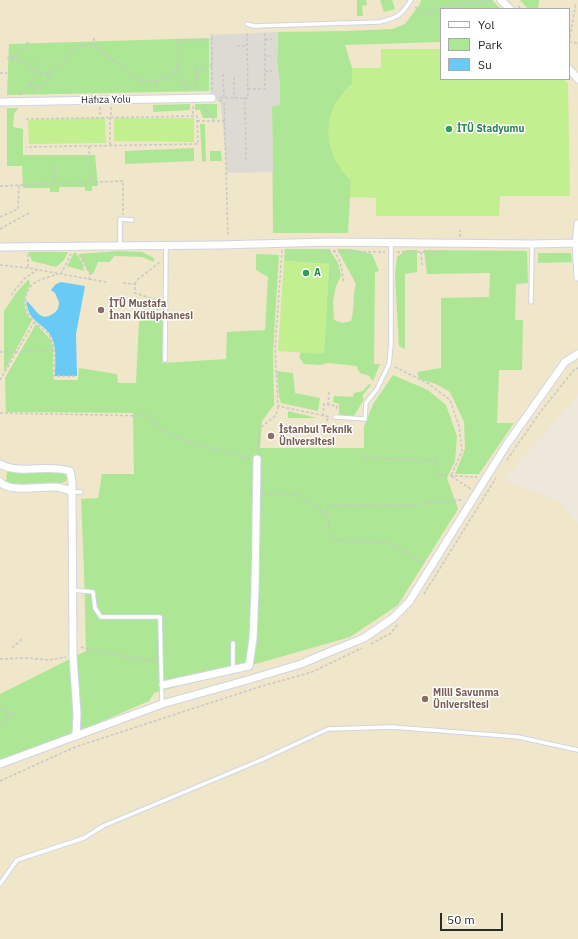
<!DOCTYPE html>
<html>
<head>
<meta charset="utf-8">
<style>
  body { margin:0 }
  #map { position:relative; width:578px; height:939px; overflow:hidden; background:#ede7dc; font-family:"IBM Plex Sans",sans-serif }
  canvas { display:block }
  .legend { position:absolute; left:440px; top:8px; width:130px; height:72px; box-sizing:border-box; background:#fff; border:1px solid #aaa; margin:0; padding:5px 7px; list-style:none; font-size:12px; color:#2b2b2b }
  .legend li { display:flex; align-items:center; gap:8px; height:20px }
  .legend b { width:20px; border:1px solid #aaa }
  .scale { position:absolute; left:440px; top:913px; width:63px; height:18px; box-sizing:border-box; border:2px solid #2b2b2b; border-top:0; padding-left:5px; font-size:12px; line-height:14px; white-space:nowrap; color:#2b2b2b; -webkit-text-stroke:3px #fff; paint-order:stroke }
</style>
</head>
<body>
<div id="map">
<canvas width="578" height="939"></canvas>
<ul class="legend">
<li><b style="height:5px;background:#fff"></b>Yol</li>
<li><b style="height:11px;background:#ade795"></b>Park</li>
<li><b style="height:11px;background:#69caf6"></b>Su</li>
</ul>
<div class="scale">50 m</div>
</div>
<script>
const g = document.querySelector('canvas').getContext('2d');
g.lineJoin = 'round';
function paint(path, color) {
  g.fillStyle = color;
  g.fill(path, 'evenodd');
}
function stroke(path, color, width, dash) {
  g.strokeStyle = color;
  g.lineWidth = width;
  g.lineCap = dash ? 'butt' : 'round';
  g.setLineDash(dash || []);
  g.stroke(path);
}
function label(font, color, halo, rows, align = 'center') {
  g.font = font + ' "IBM Plex Sans",sans-serif';
  g.lineWidth = 3;
  g.setLineDash([]);
  g.textBaseline = 'middle';
  g.strokeStyle = halo;
  g.fillStyle = color;
  for (const [text, x, y, turn = 0] of rows) {
    g.save();
    g.translate(x, y);
    g.rotate((+turn || 0) * Math.PI / 180);
    g.textAlign = isNaN(turn) ? turn : align;
    if (halo) g.strokeText(text, 0, 0);
    g.fillText(text, 0, 0);
    g.restore();
  }
}
paint(new Path2D(`
  M0,0H578V395L506,477L508,482L558,501L578,523V939H0ZM441,9H569V79H441Z`), '#f0e6ca');
paint(new Path2D(`
  M357,0H366L367,5L362,6L363,16H357Z
  M380,0H392L395,9L384,12Z
  M421,0H492L501,9H441V42L345,45L352,68V84C347,89 343,93 339,98C321,125 328,159 351,180L348,233H273L272,106L279,105L280,84L277,62L278,32L345,31L392,29L405,24L420,4Z
  M520,0H539L538,9H528Z
  M209,38V91L7,95L9,44Z
  M190,104V110L153,112V105Z
  M195,104H217V118H203L200,110H195Z
  M7,108H18L14,114L13,127L23,129V155H95L98,186H92V191H85V187H59V192H50V188H23L22,166H7Z
  M200,124H205L206,162L202,161Z
  M194,148V161L125,164V151Z
  M210,151H221L222,161H210Z
  M285,249H329L338,263L341,276L336,286L333,302L334,320L343,323L351,321C355,309 352,296 356,284L337,249H351L372,254L379,271L375,272L374,364H380L373,381L369,376L360,373L356,366L328,363L320,365L304,364L299,357L301,352L324,353L329,264L284,261Z
  M406,250H417V272L405,274V349L399,346L395,275L397,257Z
  M424,250L527,251L528,283L516,284L515,320H523L522,370H499L497,423H514L479,474H455L465,449L464,422L450,392L436,384L419,379L417,372L441,368V298L489,297L490,273L427,274Z
  M118,251L142,252L154,258V262L142,257L114,256L110,262H98L93,274H90L79,254Z
  M28,252H68L64,260L56,267L32,261Z
  M74,253H76L83,264L84,271L67,266Z
  M538,253H571L572,262L538,263Z
  M256,254L279,255L273,352L274,405L262,421L260,448H364V427L373,404L393,375L428,390L446,405L457,436L455,461L447,478L458,509L398,605L350,637L154,693L149,701L87,728L0,761V694L86,651L84,568L81,499L98,498L102,474H134L133,413L6,412L5,378L36,324L51,340L53,347V378L55,380H78L79,368L117,374L118,383H136L139,321L163,311L162,363L226,359L227,332L265,330L268,277L256,270Z
  M29,279L30,285C23,295 22,311 32,320L4,372V311L16,293Z
  M277,371L293,373L295,393L320,398L318,411L281,403L279,396Z
  M369,384L371,385L362,396L364,399L354,416H339V404L333,402L334,396L353,397L354,393L363,391Z
  M288,411L317,418H288Z
  M7,472H59L64,474L67,477L66,481L61,483L9,484L6,481Z`), '#ade795');
paint(new Path2D(`
  M381,49H441V79H563L568,83L570,196H500L499,216H376V198L350,197L351,180C328,159 320,125 339,98C343,93 347,89 352,84V68H381Z
  M105,118L106,143L29,144L28,120Z
  M114,118H194V142L114,141Z
  M284,261L329,264L324,354L278,351Z`), '#c2ef90');
paint(new Path2D(`
  M278,32L277,62L280,84V105L272,106L273,172L227,173L221,106L220,102L217,100L210,99V35Z`), '#dddad3');
paint(new Path2D(`
  M61,282L85,286L76,334L77,376H55C55,364 57,349 52,338C44,321 30,326 26,301C35,306 38,322 51,315C57,312 59,308 59,302L55,293L51,290L56,284Z`), '#69caf6');
const lane = new Path2D(`
  M247,24L254,26L379,22C397,18 401,16 411,0
  M120,246V219L132,220
  M531,302L532,244
  M165,360L166,245
  M335,417L365,419L366,403L377,389L389,364L391,344V243
  M72,492H81
  M73,590L93,592L95,608L101,617H160L162,704
  M233,643V669
  M0,884L17,860L84,838L103,826L261,760L328,729L392,727L507,736L518,737L578,750`);
const street = new Path2D(`
  M501,0L510,9
  M569,69L578,79
  M0,102L212,98
  M578,224L576,243L578,277
  M0,247L220,245L328,242L532,244L576,243
  M0,464C21,475 47,464 70,471L72,482V492
  M0,482C10,493 42,486 56,487C62,488 67,489 72,492L73,656L77,714L76,736
  M163,685L249,666L253,639L255,589L257,459
  M0,764L162,704L244,681L301,664L322,655L364,638L393,618L409,602L507,444L565,362L578,354`);
stroke(lane, '#d1d4e4', 5.5);
stroke(street, '#d1d4e4', 9);
stroke(new Path2D(`
  M518,6L521,9
  M415,7L425,13L463,3L493,1
  M94,38V44C101,53 110,57 119,64C123,67 126,72 130,75C144,87 167,81 178,68
  M265,40L272,39
  M569,42L576,3
  M569,42L578,43
  M237,46H247
  M265,56H271
  M7,58C17,57 25,51 28,41
  M11,58L26,63L36,74C50,76 60,68 68,58C70,54 72,50 76,48C81,45 88,45 94,44
  M37,58L38,67L42,75
  M196,62V90
  M265,71H272
  M0,73H7
  M196,73L212,65
  M223,74L224,98
  M234,77V98
  M156,81L158,91
  M30,84L32,85L34,88L33,92
  M248,89H265V32
  M212,90V34
  M187,91L178,68V40H212
  M33,92L36,87L42,86L50,78L47,75
  M20,95L32,82L36,74
  M245,97L246,162
  M220,98H248L247,33
  M219,100L224,103L228,237
  M193,106V116
  M203,106L215,121
  M100,107V117
  M111,107V117
  M110,117V145
  M26,119L197,116L198,144L26,147
  M197,121H225
  M89,146L90,182
  M55,165V183
  M0,186L123,181V215
  M0,217L18,209L19,185
  M0,229L29,213
  M460,237V230
  M282,250L275,349L278,406L330,417
  M334,250L340,262L344,283
  M323,251L385,252
  M397,252H439
  M421,252L422,265
  M28,254V268
  M79,255L90,274L89,280
  M0,265L28,268L106,282
  M61,274L71,254
  M123,283L135,284V293L159,301
  M135,284L137,280L160,262
  M11,295L24,279L37,270
  M138,318L160,308
  M34,322C38,325 43,328 47,332C57,344 54,362 54,376H77
  M0,352L54,351
  M395,367L429,384L450,400L459,426L462,451L451,476L471,489
  M0,380L34,322C25,312 21,296 32,285C39,279 49,277 58,274
  M328,405L329,392
  M0,413L151,416L160,429L173,437L250,459
  M323,416L324,404L337,406L336,411
  M326,426L328,417
  M258,451L259,429L276,415L278,407
  M364,458L437,460L438,475L477,477
  M507,460L541,411L574,370L578,368
  M264,494L299,495L328,516L330,539L389,543L424,564
  M326,514L328,505H410L460,500L462,501
  M424,594L496,478
  M371,644L391,633L398,624
  M81,647C104,654 131,657 156,661
  M12,648L23,638
  M0,659L26,658L49,660L66,657
  M0,708L6,712C9,718 6,724 0,726
  M7,715L16,712
  M0,781L75,747L259,687L312,672L362,648`), '#c8c8c8', 1.5, [3, 2]);
stroke(lane, '#fff', 3.5);
stroke(street, '#fff', 7);
for (const [x, y, r, color] of [
  [449,129,4,"#2e9e5b"],
  [306,273,4,"#2e9e5b"],
  [101,310,4,"#8d6e63"],
  [271,436,4,"#8d6e63"],
  [425,699,4,"#8d6e63"]
]) {
  const dot = new Path2D();
  dot.arc(x, y, r, 0, 2 * Math.PI);
  g.fillStyle = color;
  g.fill(dot);
  stroke(dot, '#fff', 1.5);
}
label('10px', '#2b2b2b', '#fff', [
  ["Hafıza Yolu",106,100,-1]
]);
label('bold 10px', '#27864d', '#fff', [
  ["İTÜ Stadyumu",457,129],
  ["A",314,273]
], 'left');
label('bold 10px', '#785e54', '#fff', [
  ["İTÜ Mustafa",109,304],
  ["İnan Kütüphanesi",109,316],
  ["İstanbul Teknik",279,430],
  ["Üniversitesi",279,442],
  ["Milli Savunma",433,693],
  ["Üniversitesi",433,705]
], 'left');
</script>
</body>
</html>
